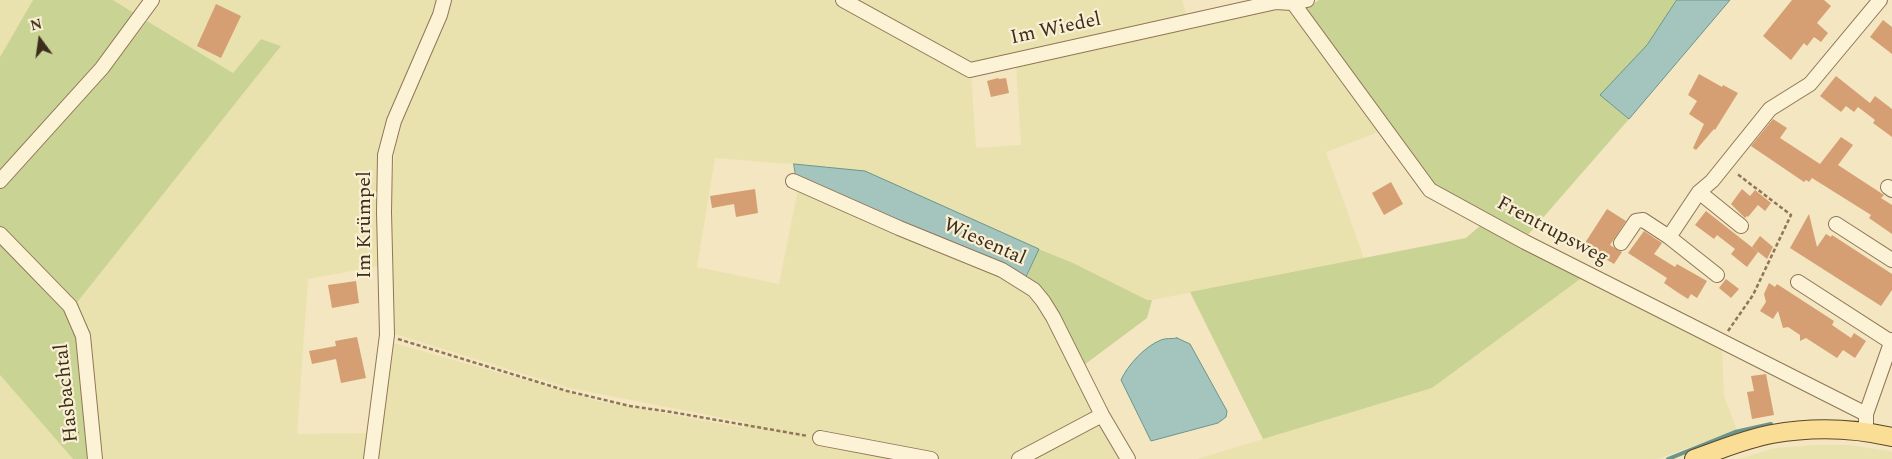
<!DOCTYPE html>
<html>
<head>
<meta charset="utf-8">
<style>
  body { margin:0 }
  #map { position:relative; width:1892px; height:459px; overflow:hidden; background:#f3e6c1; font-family:Spectral,serif }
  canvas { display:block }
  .north { position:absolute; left:15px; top:15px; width:50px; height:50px; -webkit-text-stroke:4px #f9efd2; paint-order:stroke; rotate:346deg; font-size:14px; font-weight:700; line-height:20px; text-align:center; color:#3d2d1c }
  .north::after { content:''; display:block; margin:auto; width:18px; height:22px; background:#3d2d1c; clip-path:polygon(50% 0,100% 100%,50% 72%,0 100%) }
</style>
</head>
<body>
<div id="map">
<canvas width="1892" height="459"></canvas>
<div class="north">N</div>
</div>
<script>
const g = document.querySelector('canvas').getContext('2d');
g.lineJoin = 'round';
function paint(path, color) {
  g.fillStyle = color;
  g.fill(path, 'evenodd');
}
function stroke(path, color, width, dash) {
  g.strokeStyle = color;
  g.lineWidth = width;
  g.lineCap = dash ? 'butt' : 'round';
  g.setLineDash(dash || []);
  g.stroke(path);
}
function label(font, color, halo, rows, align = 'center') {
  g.font = font + ' Spectral,serif';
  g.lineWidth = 4.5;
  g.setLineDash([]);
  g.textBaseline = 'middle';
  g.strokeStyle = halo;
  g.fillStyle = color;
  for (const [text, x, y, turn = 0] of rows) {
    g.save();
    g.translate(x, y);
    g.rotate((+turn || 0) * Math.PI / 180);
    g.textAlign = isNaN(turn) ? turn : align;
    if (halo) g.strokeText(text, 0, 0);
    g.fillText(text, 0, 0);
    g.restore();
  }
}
paint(new Path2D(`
  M0,0H33L0,57Z
  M113,0H439L389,121L379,266L308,279L297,434L367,433L364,459H101L75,305L281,46L261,39L233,73Z
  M452,0H833L971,74L976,148L1021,145L1016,64L1275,6L1289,7L1379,132L1326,152L1364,258L1147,301L1073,263L980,223L829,167L715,158L697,267L779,284L798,189L1015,284L1040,303L1121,459H378L394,343L602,402L745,428L749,423L569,388L395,334L390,213L395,148L401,124L414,88L444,27Z
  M851,0H1182L1188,19L965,64Z
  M1583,277L1722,348L1724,396L1737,430L1658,459H1197L1432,388Z
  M0,375L73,459H0Z
  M1816,445H1849L1889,451L1892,452V459H1738L1775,448Z`), '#eae2ae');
paint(new Path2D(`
  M33,0H113L134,13L99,64L0,169V57Z
  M1319,0H1677L1647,45L1601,95L1629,119L1527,236L1434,188L1303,10Z
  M147,21L233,73L261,39L281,46L75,305L0,227V189L106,73Z
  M1481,225L1583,277L1432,388L1263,439L1190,292L1466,238Z
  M0,245L65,311L77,334L90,459H73L0,375Z
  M1039,249L1073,263L1147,300H1152L1147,318L1084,365L1054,306L1043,290L1027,277Z`), '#c9d394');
const water = new Path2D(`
  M1677,0H1730L1629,119L1600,95L1647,45Z
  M794,164L865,171L1039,249L1026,277L1011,267L906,224L796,176Z
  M1177,338L1190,344L1227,411L1226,417L1218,423L1151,441L1121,380C1127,366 1145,346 1161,340C1165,338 1172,339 1177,338Z`);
paint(water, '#a4c5bd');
stroke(water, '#6a958b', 1);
stroke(new Path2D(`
  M1668,459L1735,432L1771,424`), '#6a958b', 4);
paint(new Path2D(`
  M1792,0H1824L1831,6L1817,23L1828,33L1821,42L1814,37L1807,46L1804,43L1791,60L1763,36Z
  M216,4L241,16L221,58L197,46Z
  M1883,20L1892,27V54L1870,37Z
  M1699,74L1722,87L1723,85L1738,93L1715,130L1714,129L1696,150L1693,148L1704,124L1689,114L1697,101L1688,95Z
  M1836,76L1870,103L1875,96L1892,109V137L1873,123L1875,120L1858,107L1854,112L1846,106L1841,112L1820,96Z
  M998,78L999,79L1006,78L1009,93L991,97L987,81Z
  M1773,119L1787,128L1780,138L1820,164L1841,137L1853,145L1838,165L1884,195L1881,198L1892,205V234L1869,218L1871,215L1812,178L1809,182L1806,180L1804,182L1751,146Z
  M1391,182L1403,204L1384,215L1372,193Z
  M755,189L758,213L736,217L734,204L712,208L710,196Z
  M1742,189L1750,196L1755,190L1771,203L1765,211L1758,205L1748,217L1747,216L1745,218L1731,204Z
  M1607,209L1626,221L1610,245L1622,252L1614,264L1583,246Z
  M1706,211L1758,252L1747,267L1731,254L1735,249L1717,235L1714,239L1695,225Z
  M1809,214L1817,247L1826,234L1831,237L1832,235L1892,274V290L1881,306L1790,248Z
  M1644,231L1662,243L1654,254L1675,267L1677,264L1707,281L1697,298L1691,294L1688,299L1677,292L1664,283L1667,278L1628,253Z
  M1760,236L1773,247L1767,259L1752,247Z
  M1726,279L1739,289L1731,298L1719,288Z
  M356,281L359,303L332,308L328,285Z
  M1769,283L1775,287L1777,284L1834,321L1832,325L1851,338L1854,333L1866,341L1855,358L1843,350L1837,358L1806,338L1800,341V335L1788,327L1783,328L1778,311L1773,319L1760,311L1766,302L1764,294Z
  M357,337L366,378L341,383L336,359L312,364L309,351L336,346L335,341Z
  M1766,374L1774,415L1752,419L1747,392L1754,391L1751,376Z`), '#d59f73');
const minor = new Path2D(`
  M843,0L970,70L1276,2L1292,3L1307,0
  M1291,0L1430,190L1525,242L1866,414
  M0,181L102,68L152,0
  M793,181L899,228L1002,270L1034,290L1043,301L1053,317L1102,415L1128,459
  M1888,187L1892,190
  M1699,192L1741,226
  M1836,224L1892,260
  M0,234L70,306L83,336L95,459
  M1669,237L1699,192L1712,181L1770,109L1810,84L1880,0
  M1621,243L1636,221L1643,220L1669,237L1717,275
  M1798,282L1891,342
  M1866,424V414L1892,340
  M820,438L931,459
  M371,459L387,335L384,212L385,155L394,121L440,15L444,0
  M1019,459L1102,415`);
const major = new Path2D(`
  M1694,459C1719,450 1745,439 1772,434C1811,427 1853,428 1892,437`);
stroke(minor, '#8f7656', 16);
stroke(major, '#5c442b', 20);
stroke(new Path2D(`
  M1728,331L1753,295L1791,215L1736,173
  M398,339L567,391L630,406L671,412L808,436
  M69,419L79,435`), '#8f7656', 2.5, [4, 2.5]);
stroke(minor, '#fcf2d6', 14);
stroke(major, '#fade95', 18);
label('20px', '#3d2d1c', '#f9efd2', [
  ["Im Wiedel",1056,30,-12],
  ["Im Krümpel",366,225,-90],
  ["Frentrupsweg",1552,232,28],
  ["Wiesental",984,243,24],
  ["Hasbachtal",68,393,-96]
]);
</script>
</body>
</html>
